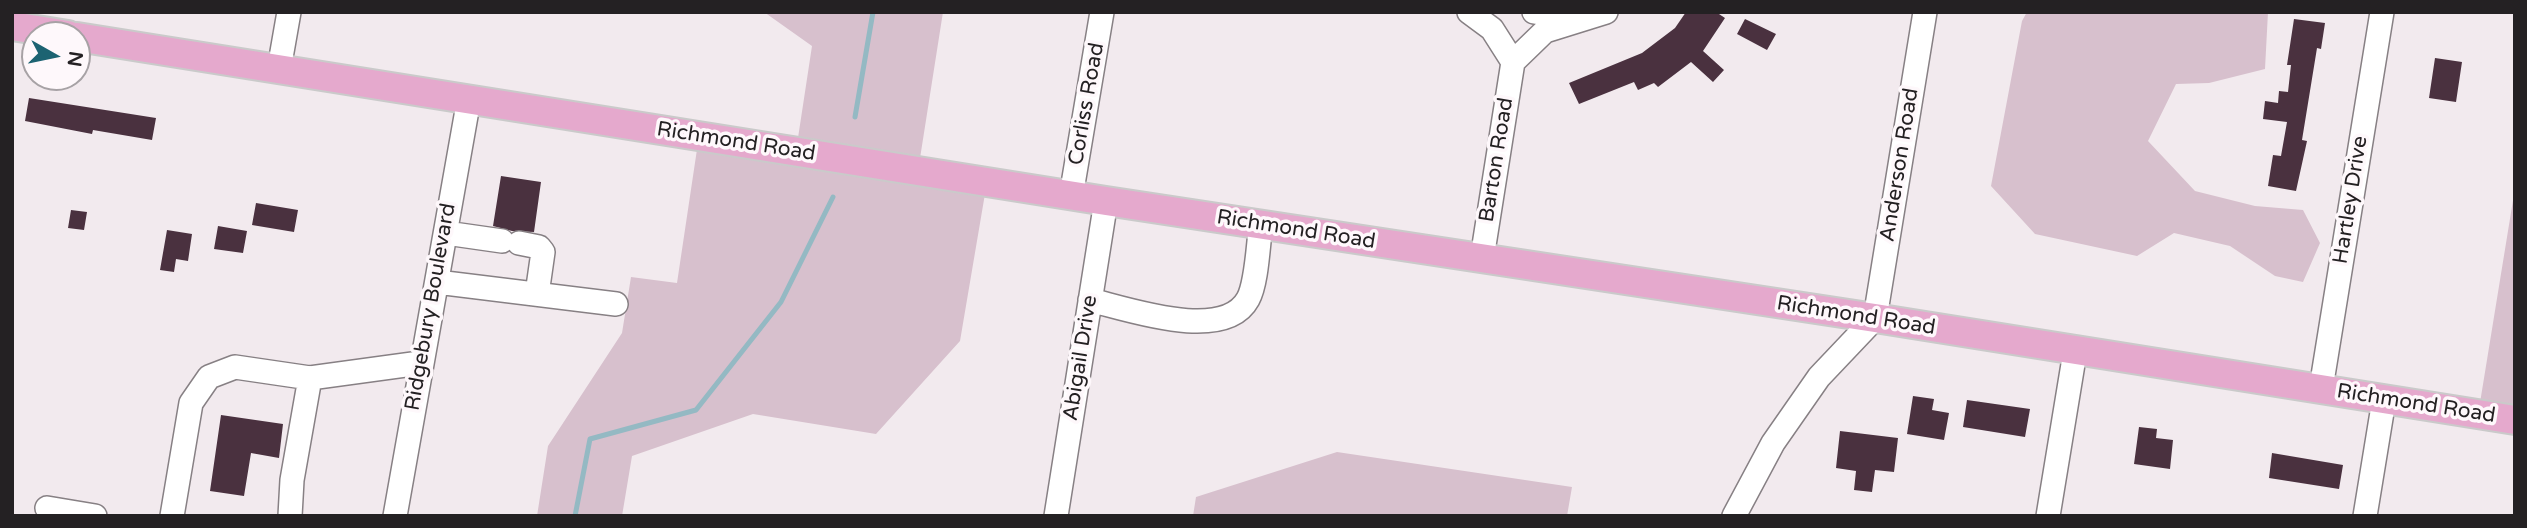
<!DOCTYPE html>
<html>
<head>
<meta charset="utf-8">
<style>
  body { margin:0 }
  #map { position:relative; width:2527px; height:528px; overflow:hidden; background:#f2eaee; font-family:"Varela Round",sans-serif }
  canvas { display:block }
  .frame { position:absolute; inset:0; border:14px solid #242123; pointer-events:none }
  .north { position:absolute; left:21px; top:21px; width:70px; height:70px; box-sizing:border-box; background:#fef8fb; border:2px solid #a7a2a5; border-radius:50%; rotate:99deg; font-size:19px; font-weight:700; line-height:28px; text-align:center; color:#242123 }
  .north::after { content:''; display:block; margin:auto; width:24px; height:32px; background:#1c6372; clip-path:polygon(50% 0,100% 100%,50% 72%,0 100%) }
</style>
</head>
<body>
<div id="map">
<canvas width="2527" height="528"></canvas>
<div class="frame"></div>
<div class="north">N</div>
</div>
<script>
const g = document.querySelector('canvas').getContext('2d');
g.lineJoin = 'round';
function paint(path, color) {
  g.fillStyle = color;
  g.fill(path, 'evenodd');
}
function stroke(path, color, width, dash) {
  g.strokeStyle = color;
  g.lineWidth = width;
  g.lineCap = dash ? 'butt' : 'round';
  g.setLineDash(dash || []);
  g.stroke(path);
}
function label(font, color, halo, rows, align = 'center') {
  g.font = font + ' "Varela Round",sans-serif';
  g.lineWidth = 7;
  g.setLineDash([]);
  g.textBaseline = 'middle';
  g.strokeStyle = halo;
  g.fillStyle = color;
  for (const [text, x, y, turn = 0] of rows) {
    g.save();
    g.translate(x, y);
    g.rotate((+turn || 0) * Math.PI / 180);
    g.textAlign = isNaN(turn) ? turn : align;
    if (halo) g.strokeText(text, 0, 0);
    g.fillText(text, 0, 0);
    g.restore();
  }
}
paint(new Path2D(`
  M764,12H943L918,171L987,182L960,341L876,434L753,414L632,456L622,516H537L548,446L622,333L631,277L677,283L699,136L796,151L812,46Z
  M2027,12H2268L2265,69L2209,83L2176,84L2148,141L2195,191L2255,206L2303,210L2320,243L2303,282L2275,276L2230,246L2174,233L2137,256L2035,234L1991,186L2022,21Z
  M2515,188V420L2478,415Z
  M1337,452L1572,487L1567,516H1193L1196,497Z`), '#d7c0cd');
stroke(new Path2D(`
  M855,117L873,12
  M575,516L590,439L696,410L781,302L833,197`), '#94b9c3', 5);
paint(new Path2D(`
  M1686,12H1716L1725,18L1703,51L1724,70L1713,82L1691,62L1658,87L1654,83L1638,90L1634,82L1579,104L1569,83L1642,53L1675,28Z
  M1745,19L1776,34L1767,50L1737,34Z
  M2294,19L2325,23L2321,49L2317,48L2302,140L2307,141L2296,191L2268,186L2273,155L2281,156L2287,122L2263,119L2265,101L2278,103L2279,91L2288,92L2291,65H2287Z
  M2435,58L2462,62L2456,102L2429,98Z
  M29,98L156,118L152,140L93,130L92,134L25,121Z
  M501,176L541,182L534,232L512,231L493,226Z
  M256,203L298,210L294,232L252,225Z
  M71,210L87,212L84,230L68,228Z
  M218,226L247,231L243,253L214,249Z
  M167,230L192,234L188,261L176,259L174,272L160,270Z
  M1913,396L1934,399L1932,410L1949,413L1944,440L1907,434Z
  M1967,400L2030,409L2025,437L1963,427Z
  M221,415L283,424L279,458L251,453L244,496L210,491Z
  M2139,427L2157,429L2156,438L2173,440L2170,469L2134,464Z
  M1840,431L1898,438L1894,472L1875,470L1872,492L1854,490L1856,471L1836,468Z
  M2272,453L2343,465L2339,489L2269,478Z`), '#4a313f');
const minor = new Path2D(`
  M1469,12L1492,29L1513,62
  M1534,12L1576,19
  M1513,62L1545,31L1606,12
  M279,69L289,12
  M1071,196L1102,12
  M446,233L502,241
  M519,243L539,247L543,252L537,294
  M1482,258L1513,62
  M437,282L616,304
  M1090,300C1128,309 1224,343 1248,299C1257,283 1258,244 1261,224
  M2321,388L2382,12
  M47,508L95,516
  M172,516L191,403L209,377L235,367L310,378L420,363
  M290,516L292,480L310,378
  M395,516L469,99
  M1056,516L1106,201
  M1734,516L1773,443L1819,377L1875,318L1925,12
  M2048,516L2075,352
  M2365,516L2384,400`);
const major = new Path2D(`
  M12,26L68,35
  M77,37L1106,201L1875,318L2515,420`);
stroke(minor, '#878084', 26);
stroke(major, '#cacaca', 32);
stroke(minor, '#fff', 23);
stroke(major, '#e5a9cd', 28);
label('21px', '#242123', '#fef8fb', [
  ["Corliss Road",1087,104,-80],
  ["Richmond Road",736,142,9],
  ["Barton Road",1497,160,-81],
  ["Anderson Road",1900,165,-81],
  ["Hartley Drive",2351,200,-81],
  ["Richmond Road",1296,230,9],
  ["Ridgebury Boulevard",431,307,-80],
  ["Richmond Road",1856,316,9],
  ["Abigail Drive",1081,358,-81],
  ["Richmond Road",2416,404,9]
]);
</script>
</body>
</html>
